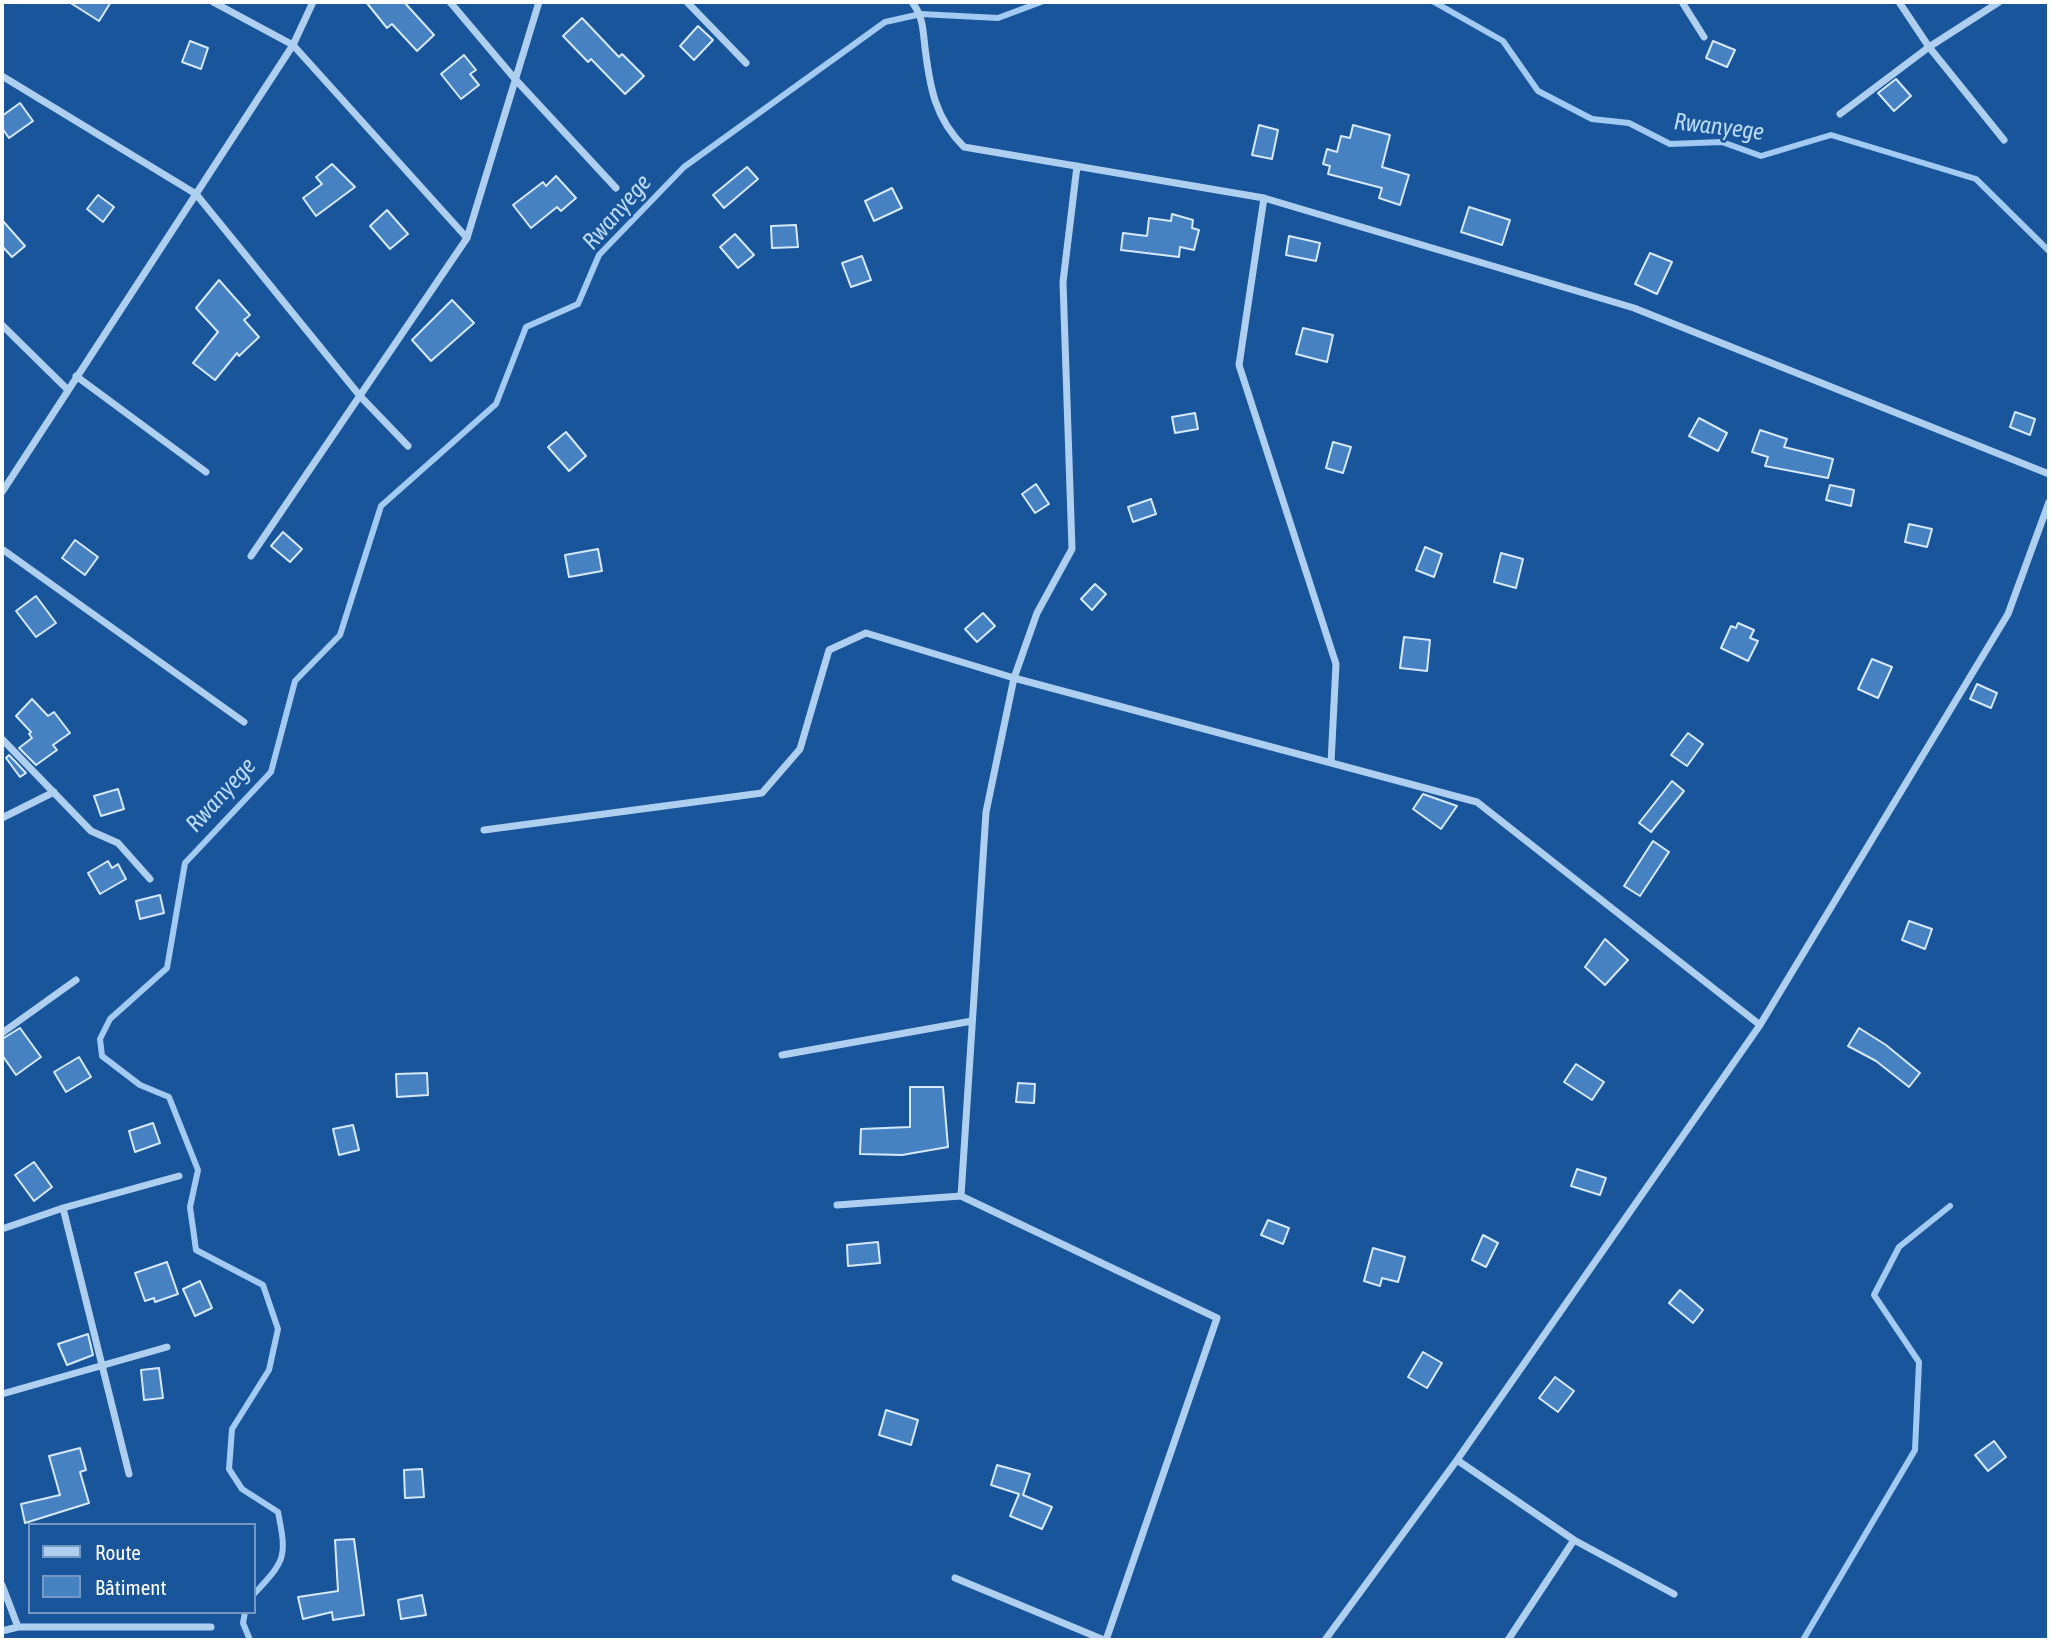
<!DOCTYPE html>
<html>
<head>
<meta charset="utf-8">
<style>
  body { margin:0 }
  #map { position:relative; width:2051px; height:1642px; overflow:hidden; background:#19559a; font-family:"Asap Condensed",sans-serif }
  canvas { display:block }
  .frame { position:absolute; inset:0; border:4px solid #fff; pointer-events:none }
  .legend { position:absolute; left:28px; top:1523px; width:228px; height:91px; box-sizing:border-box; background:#19559a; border:2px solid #7599c2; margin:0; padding:9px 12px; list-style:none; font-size:21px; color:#fff }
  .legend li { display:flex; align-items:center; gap:14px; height:35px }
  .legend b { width:35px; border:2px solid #7599c2 }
</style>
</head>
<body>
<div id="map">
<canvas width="2051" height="1642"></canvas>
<div class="frame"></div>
<ul class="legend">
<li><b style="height:9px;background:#afcff1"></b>Route</li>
<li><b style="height:19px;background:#4681c2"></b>Bâtiment</li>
</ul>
</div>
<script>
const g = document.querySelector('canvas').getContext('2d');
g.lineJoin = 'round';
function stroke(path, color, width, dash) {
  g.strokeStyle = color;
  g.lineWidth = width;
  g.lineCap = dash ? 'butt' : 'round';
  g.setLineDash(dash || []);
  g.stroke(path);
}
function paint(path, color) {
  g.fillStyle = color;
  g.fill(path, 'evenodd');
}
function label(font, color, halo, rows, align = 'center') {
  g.font = font + ' "Asap Condensed",sans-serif';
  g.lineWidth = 5;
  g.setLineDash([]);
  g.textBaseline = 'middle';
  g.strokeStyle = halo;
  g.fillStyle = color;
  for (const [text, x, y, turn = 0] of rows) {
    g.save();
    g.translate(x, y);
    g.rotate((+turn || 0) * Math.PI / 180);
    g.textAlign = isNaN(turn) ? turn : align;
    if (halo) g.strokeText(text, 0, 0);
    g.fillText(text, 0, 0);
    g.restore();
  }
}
stroke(new Path2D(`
  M1434,2L1503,41L1538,91L1592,119L1629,123L1670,144L1722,142L1761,156L1831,135L1976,179L2049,251
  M254,1594C286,1560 287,1557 278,1512L242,1489L229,1469L232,1429L269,1370L278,1329L263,1285L196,1250L190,1207L198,1170L169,1097L140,1085L102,1056L100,1039L110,1019L167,968L185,863L271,772L295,681L340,635L381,506L496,404L526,327L578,304L599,255L684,167L885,22L921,14L998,18L1041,2
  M245,1612L243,1623L250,1640
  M1803,1640L1915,1450L1919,1362L1874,1295L1899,1247L1950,1206`), '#a2caf3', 6);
const building = new Path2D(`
  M69,2H111L99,21Z
  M366,2H404L434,35L417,51L392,24L387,28Z
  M582,18L619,57L622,54L644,76L625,94L591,59L588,62L563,36Z
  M698,26L713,40L694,60L680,46Z
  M190,41L208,48L201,69L182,62Z
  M1713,41L1735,50L1727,67L1706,58Z
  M464,55L476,70L470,74L479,85L461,99L441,74Z
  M1896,79L1911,96L1894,111L1878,93Z
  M20,103L33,121L9,138L2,128V116Z
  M1259,125L1278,130L1272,159L1252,155Z
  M1353,125L1390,135L1382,167L1409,175L1400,205L1379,198L1382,188L1328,174L1330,166L1323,164L1327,149L1337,152L1341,136L1350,138Z
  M332,164L355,187L316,216L303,198L322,184L316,177Z
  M747,167L758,179L724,208L713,195Z
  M556,176L576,198L561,211L557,207L531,228L513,205L543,182L546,186Z
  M892,188L902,208L874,221L865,201Z
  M98,195L114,207L103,222L87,209Z
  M1469,207L1510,220L1502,245L1461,232Z
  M387,210L408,234L390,249L370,226Z
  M1172,214L1193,220L1192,228L1199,230L1194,250L1180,247L1179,257L1121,250L1123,233L1147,236L1149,218L1171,221Z
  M2,220L25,246L12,257L2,246Z
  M796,225L798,247L772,248L771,226Z
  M735,234L754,255L738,268L720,247Z
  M1289,236L1320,243L1316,261L1286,255Z
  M1650,253L1672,262L1657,294L1635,284Z
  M862,256L871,280L851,287L842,263Z
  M219,280L250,315L244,320L259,337L239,356L237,353L215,380L193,363L218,332L196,308Z
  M452,300L474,323L431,361L412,340Z
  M1303,328L1333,335L1327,362L1296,354Z
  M2015,412L2035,419L2030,435L2010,427Z
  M1195,413L1198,429L1175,433L1172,417Z
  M1699,418L1727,433L1718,451L1689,436Z
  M1760,430L1787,439L1784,447L1833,459L1828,478L1765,466L1768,457L1752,452Z
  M566,432L586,456L569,471L548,447Z
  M1333,442L1351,447L1343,473L1326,468Z
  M1036,484L1049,504L1035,513L1022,494Z
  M1830,485L1854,490L1851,506L1826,500Z
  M1151,499L1156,514L1133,522L1128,507Z
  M1909,524L1932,529L1927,547L1905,542Z
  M283,532L302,549L290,562L271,546Z
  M75,540L98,557L85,575L62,558Z
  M1425,547L1442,554L1434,577L1416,570Z
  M598,549L602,571L569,577L565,555Z
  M1501,553L1523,559L1516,588L1494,582Z
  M1095,584L1106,594L1092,610L1081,599Z
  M36,596L56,623L36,637L16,611Z
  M983,613L995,626L977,642L965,629Z
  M1738,623L1754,630L1750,638L1758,641L1748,661L1721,648L1731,626L1736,628Z
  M1404,637L1430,640L1427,671L1400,668Z
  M1872,659L1892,667L1878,698L1858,689Z
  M1977,684L1997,693L1991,708L1970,699Z
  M32,699L48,716L54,712L70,733L53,745L57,750L36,765L19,748L32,738L29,734L31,732L16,716Z
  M1688,733L1703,744L1687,766L1671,755Z
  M9,755L26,773L20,777L6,758Z
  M1672,781L1684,791L1651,832L1639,823Z
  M118,789L124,809L101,816L94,796Z
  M1423,794L1457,806L1441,829L1413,809Z
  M1653,841L1669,852L1640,896L1624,886Z
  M108,861L112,868L118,864L126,879L100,894L88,873Z
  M160,895L164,913L140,919L136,901Z
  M1909,921L1932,929L1925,949L1902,940Z
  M1605,939L1628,960L1605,985L1585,967Z
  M20,1028L41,1057L16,1075L2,1055V1039Z
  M1859,1028L1886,1045L1920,1073L1909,1087L1876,1061L1848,1046Z
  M79,1057L91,1077L66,1092L54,1072Z
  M1576,1064L1604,1082L1592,1100L1564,1082Z
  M427,1073L428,1095L397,1097L396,1074Z
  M1018,1083L1035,1084L1034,1103L1016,1102Z
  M910,1087H943L948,1147L902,1155L860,1154L861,1129L910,1127Z
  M153,1123L160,1143L135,1152L129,1131Z
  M353,1125L359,1150L339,1155L333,1129Z
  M34,1162L52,1187L34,1201L15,1175Z
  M1577,1169L1606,1178L1600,1195L1571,1186Z
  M1268,1220L1289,1228L1283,1244L1261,1235Z
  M1483,1235L1498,1243L1486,1267L1472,1260Z
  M878,1242L880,1263L848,1266L847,1245Z
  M1373,1248L1405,1257L1398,1282L1382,1278L1380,1286L1364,1281Z
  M167,1262L178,1294L155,1302L154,1298L145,1301L135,1273Z
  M200,1281L212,1308L195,1316L183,1289Z
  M1680,1290L1703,1310L1693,1323L1669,1303Z
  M88,1334L93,1355L67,1365L58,1344Z
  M1423,1352L1442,1363L1427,1388L1408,1377Z
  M159,1368L163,1398L144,1400L141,1370Z
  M1555,1377L1574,1391L1558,1412L1539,1398Z
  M886,1410L918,1420L911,1445L879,1435Z
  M1994,1441L2006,1457L1988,1471L1975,1455Z
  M80,1448L86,1470L80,1472L89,1503L25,1523L21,1504L60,1495L49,1456Z
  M997,1465L1030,1474L1023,1495L1052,1507L1042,1529L1010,1516L1019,1494L991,1485Z
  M422,1469L424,1497L405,1498L404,1470Z
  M354,1539L364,1615L333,1620L332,1612L303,1619L298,1597L338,1591L335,1540Z
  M422,1595L426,1615L401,1619L398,1600Z`);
paint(building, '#4681c2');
stroke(building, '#d6e8fc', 2);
stroke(new Path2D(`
  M213,2L293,45L467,238
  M450,2L515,79L616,188
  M687,2L746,63
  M912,2C923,16 923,30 925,48C930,88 935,118 964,147L1264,198L1634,308L2049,474
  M1682,2L1704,37
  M1899,2L1929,47L2004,140
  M2,76L196,194L360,396L408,446
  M1840,114L1929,47L1999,2
  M1264,198L1239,365L1336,664L1331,763
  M2,325L67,389
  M76,376L206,472
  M2,492L293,45L313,2
  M2,549L244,722
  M251,556L467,238L539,2
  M2,739L91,831L118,843L150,879
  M2,818L54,792
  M484,830L762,793L800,749L829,650L866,633L1014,678L1477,802L1760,1025
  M2,1033L76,980
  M782,1055L972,1021
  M961,1196L986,812L1014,678L1037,613L1072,549L1063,282L1077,166
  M837,1205L961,1196L1217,1318L1106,1640
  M63,1208L129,1474
  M2,1229L63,1208L179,1176
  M2,1394L167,1347
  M1457,1460L1574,1540L1674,1594
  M955,1578L1104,1640
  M2,1585L18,1627
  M2,1631L18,1627H211
  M1325,1640L1457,1460L1760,1025L2008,614L2049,502
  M1508,1640L1574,1540`), '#afcff1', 7);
label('italic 24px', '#bbd9f8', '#19559a', [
  ["Rwanyege",1719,127,7],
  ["Rwanyege",617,212,-49],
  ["Rwanyege",221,795,-48]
]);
</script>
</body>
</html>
